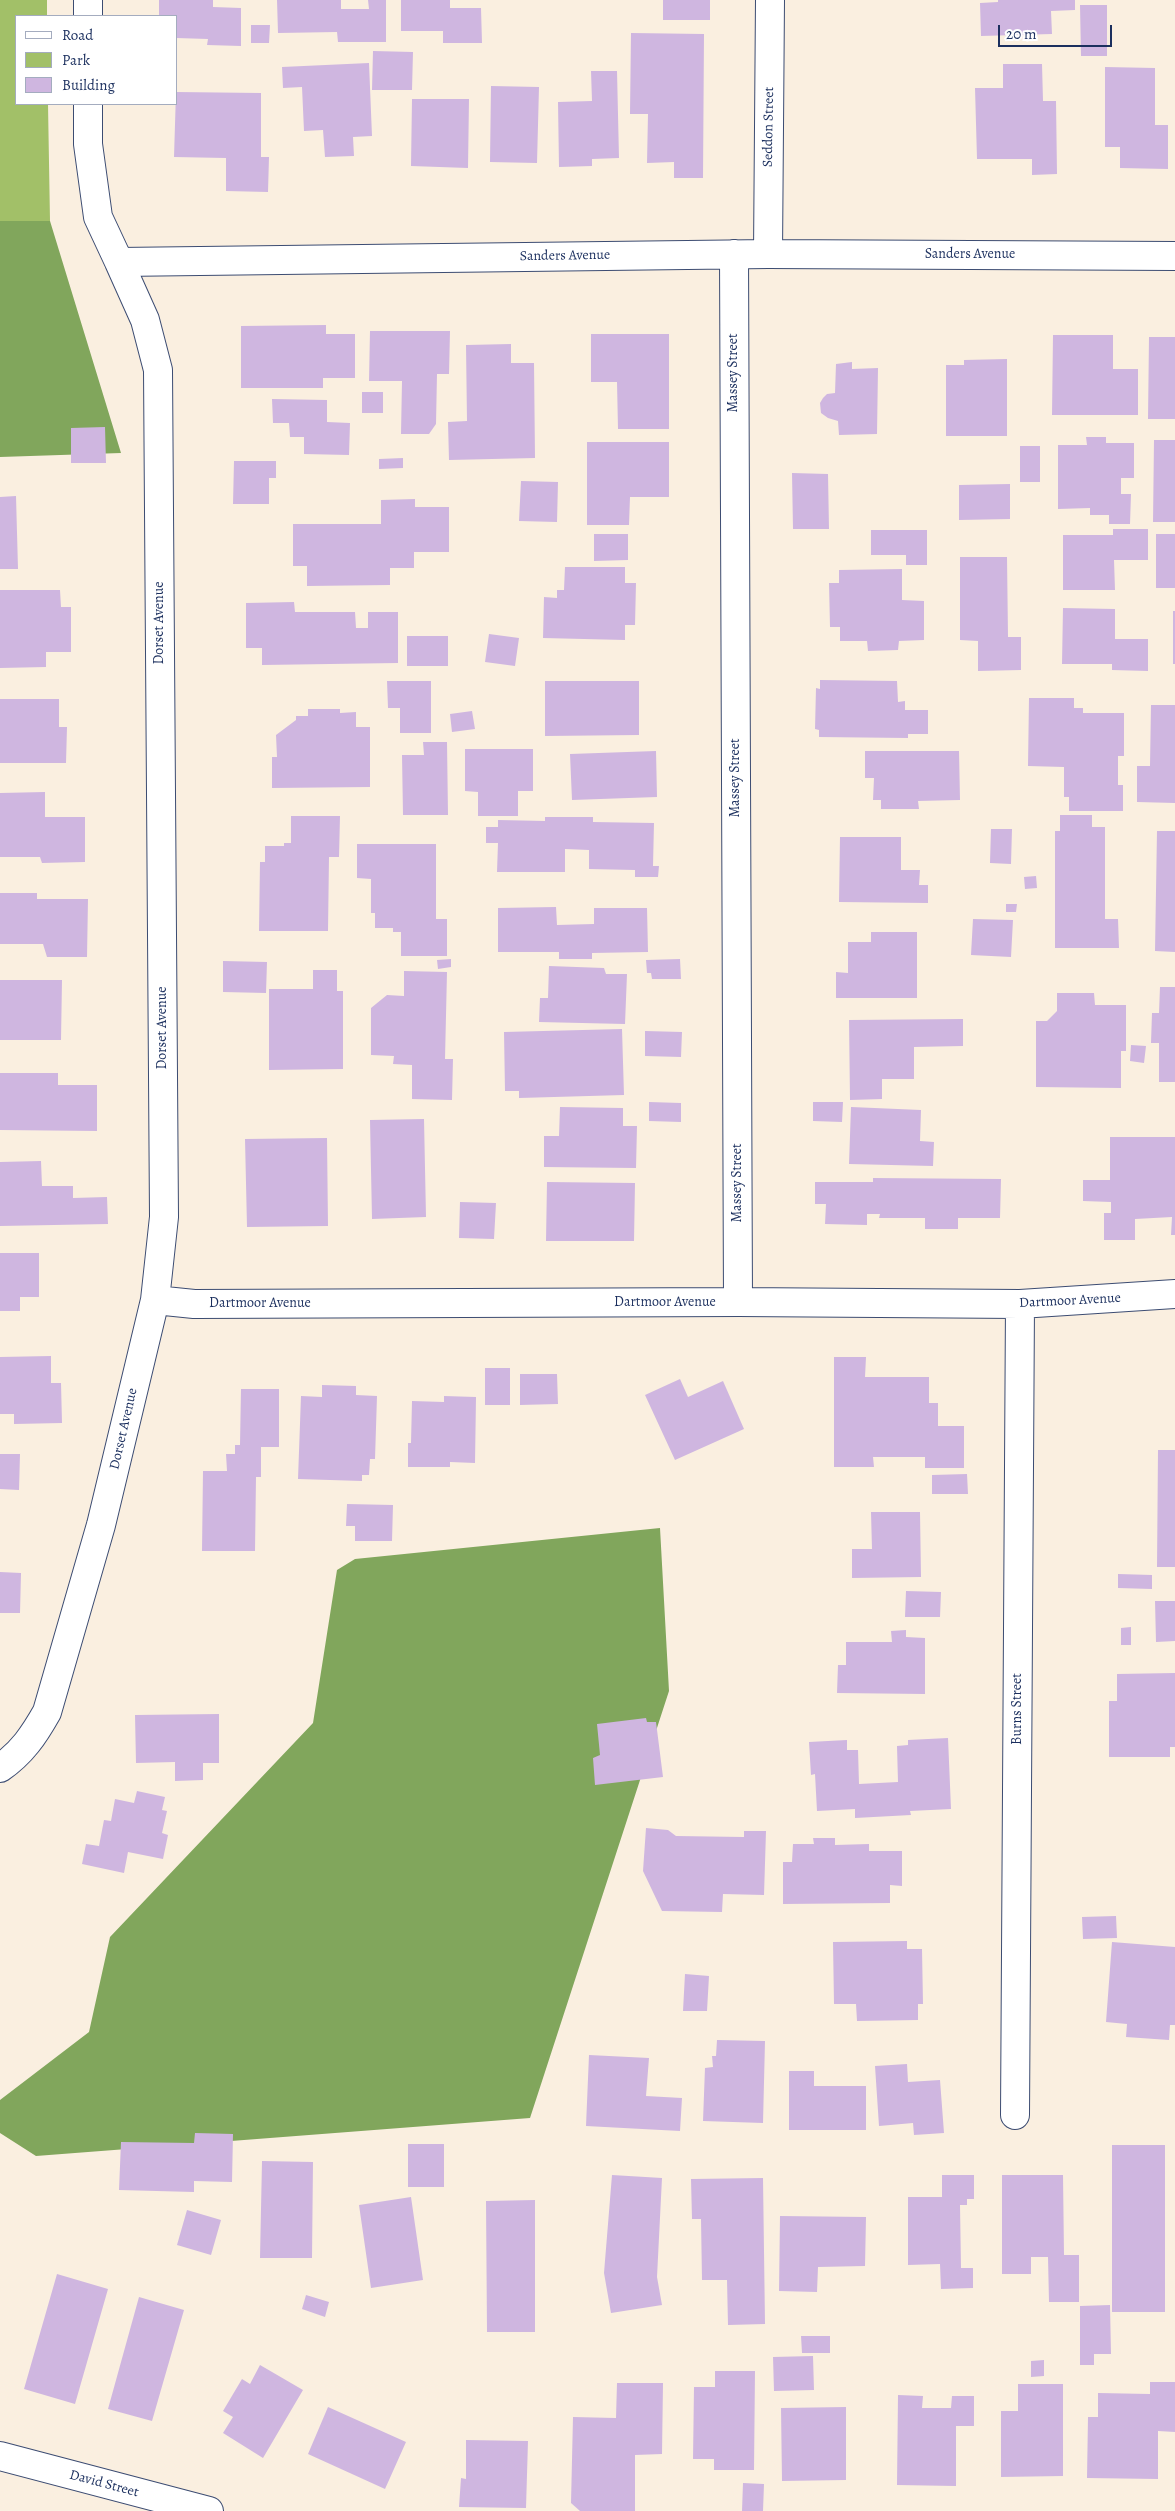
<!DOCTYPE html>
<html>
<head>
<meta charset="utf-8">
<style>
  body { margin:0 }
  #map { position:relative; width:1175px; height:2511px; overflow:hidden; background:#faefe0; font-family:Alegreya,serif }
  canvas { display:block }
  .legend { position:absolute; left:15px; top:15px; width:162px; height:90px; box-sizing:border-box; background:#fff; border:1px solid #a4acbf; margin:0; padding:6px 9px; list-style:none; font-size:15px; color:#1b2f5e }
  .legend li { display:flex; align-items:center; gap:10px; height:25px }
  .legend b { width:25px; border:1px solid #a4acbf }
  .scale { position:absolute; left:998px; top:25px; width:114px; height:22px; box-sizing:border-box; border:2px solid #1b2f5e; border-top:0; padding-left:6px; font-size:15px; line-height:18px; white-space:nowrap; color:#1b2f5e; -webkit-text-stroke:4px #fff; paint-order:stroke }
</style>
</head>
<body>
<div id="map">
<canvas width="1175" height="2511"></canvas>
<ul class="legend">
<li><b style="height:6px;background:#fff"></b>Road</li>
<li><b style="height:14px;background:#a2c068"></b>Park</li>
<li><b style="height:14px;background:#cfb6e0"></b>Building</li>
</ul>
<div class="scale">20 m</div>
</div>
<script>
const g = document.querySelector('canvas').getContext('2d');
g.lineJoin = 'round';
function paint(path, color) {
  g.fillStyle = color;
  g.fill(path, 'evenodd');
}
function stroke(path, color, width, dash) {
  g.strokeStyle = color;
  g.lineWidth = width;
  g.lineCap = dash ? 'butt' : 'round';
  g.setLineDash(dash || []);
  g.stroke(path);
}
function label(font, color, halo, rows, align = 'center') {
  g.font = font + ' Alegreya,serif';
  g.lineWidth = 5;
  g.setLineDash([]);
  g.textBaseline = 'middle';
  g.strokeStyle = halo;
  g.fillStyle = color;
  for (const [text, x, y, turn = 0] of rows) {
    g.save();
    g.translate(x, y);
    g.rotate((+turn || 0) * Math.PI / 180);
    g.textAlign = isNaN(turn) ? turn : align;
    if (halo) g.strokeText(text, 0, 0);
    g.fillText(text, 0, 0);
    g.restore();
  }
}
paint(new Path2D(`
  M0,0H47V16H16V104H48L50,221H0Z`), '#a2c068');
paint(new Path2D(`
  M0,221H50L121,453L0,457Z
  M660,1528L669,1691L530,2118L36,2156L0,2133V2100L89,2032L110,1937L313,1723L337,1570L355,1559Z`), '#81a65c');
paint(new Path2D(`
  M159,0H213V7L241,8V46L207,45L208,39L176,38V16H159Z
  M277,0H341V9H369L368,0H386V42H338L337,32L278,33Z
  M401,0H450V8H481L482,43H443V31H401Z
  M663,0H710V20H663Z
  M998,0H1075V10L1051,11L1052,34L981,36L980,3L998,2Z
  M1080,5H1107V56H1081Z
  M251,25H270L269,43H251Z
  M631,33L704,34L703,178H674V162L647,163L648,114H630Z
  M373,51L413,52L412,90H372Z
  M369,63L372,136L353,137L354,156L325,157L323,130L304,131L302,87L283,88L282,67Z
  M1003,64H1042L1043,101H1056L1057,174L1032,175V159H977L975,88H1003Z
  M1105,67L1155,68V125H1168V169L1120,168V147H1105Z
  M591,71H617L619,158L592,159V166L559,167L558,102L592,101Z
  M491,86L539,87L537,163L490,162Z
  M176,92L261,93V157H269L268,192L226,191V158L174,157Z
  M412,99H469L468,168L411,166Z
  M326,325V334H355V378H323V388H241V326Z
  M370,331H450L449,374H437L436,424L429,434H401L402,381H369Z
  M591,334H669V429H618L617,382H591Z
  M1053,335H1113V369H1138V415H1052Z
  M1149,337H1175V419H1148Z
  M511,344V363H534L535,458L449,460L448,422L467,421L466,345Z
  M1007,359V436H946V365H964V360Z
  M852,362V369L878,368L877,434L839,435L838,421L828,418L821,413L820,403L823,398L827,394L835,393L836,364Z
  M362,392H383V413H362Z
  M272,399L327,400V422L350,423L349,455L304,454V437H290L289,423H273Z
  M105,427L106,463H71V428Z
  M1086,437H1106V443H1134V478H1121V494H1131L1130,524H1109V515H1090V508L1058,509V445H1087Z
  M1154,440H1175V522H1153Z
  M587,442H669V497H630L629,525H587Z
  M1020,446H1040V482H1020Z
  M403,458V468L379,469V459Z
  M234,461H276V478H269V504H233Z
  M792,473L828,474L829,529H793Z
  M521,481L558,482L557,522L519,521Z
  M1010,484V519L959,520V485Z
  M16,496L18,569H0V497Z
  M415,499V507H449V552H414V568H390V585L307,586V566H293V524H381V500Z
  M1113,529H1148V560H1114L1115,590H1063V535H1113Z
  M871,530H927V565H906V555H871Z
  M594,534H628V560L594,561Z
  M1156,534H1175V588H1156Z
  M960,557H1007L1008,637H1021V670L978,671V641L960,640Z
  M565,567H625V583H636L635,625H625V640L543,638L544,597L557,598V590H564Z
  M902,569V600L924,601V640L899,641L898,650L868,651L867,641H840V627H830L829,583H839V570Z
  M0,590H60L61,607H71V652H46V667L0,668Z
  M294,602L295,612H355L356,628H368V612H398V663L262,665V648H246V603Z
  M1063,608L1115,609V639H1148V671L1112,670V664H1062Z
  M1173,611H1175V664H1173Z
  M489,634L519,638L515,666L485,662Z
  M407,636H448V666H407Z
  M820,680L897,681L898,702L905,701V710H928V734H908V738L819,737V730L815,729L816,688L820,689Z
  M387,681H431V733H400V708H388Z
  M545,681H639V735L545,736Z
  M1029,698H1074V708H1083V713H1124V756H1118V785H1123V811H1069V797H1064V767L1028,766Z
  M0,699H59V727H67L66,763H0Z
  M1151,705H1175V803L1137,802V766H1150Z
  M308,709H340V713L356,712V727H370V787L272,788V757H277L276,735L296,720V716H308Z
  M472,711L475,729L452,732L450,714Z
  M423,742H447L448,815H403L402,755H424Z
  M465,749H533V791H518V816H478V792L465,791Z
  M656,751L657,797L572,800L570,754Z
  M865,751H959L960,800L918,801L919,809H881V800H873L874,778H865Z
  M45,792V817H85V862L42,863L40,857H0V793Z
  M1060,815H1092V827H1105V919H1118L1119,948H1055V831H1060Z
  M291,816H340L339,857H329L328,931H259L260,862H265V846H284V843H291Z
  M545,817H593V822L654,823L653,866H659L658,877H635V870L589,869V850L565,849V872H497L498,843H486V827H498V820L545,821Z
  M991,829H1012L1011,864L990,863Z
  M1157,831H1175V952L1155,951Z
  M840,837H901V870H920L919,885H928V903L839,902Z
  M357,844H436V919H447V956H401V932H393V928H375V913H371V879L357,878Z
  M1036,876L1037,888L1025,889L1024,877Z
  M0,893H37V899H88L87,957H47L43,944H0Z
  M1006,904H1017L1016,912H1006Z
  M556,907L557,925L594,924V908H647L648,952L592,953V959H559V952H498V908Z
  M973,919L1013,920L1011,957L971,955Z
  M871,932H917V998H836V972L848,973V942H871Z
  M451,959V967L438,969L437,960Z
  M680,959L681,979H652L651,973H647L646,960Z
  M223,961L267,962L266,993L223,992Z
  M549,966L604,968L606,974H627L625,1024L539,1022L540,998H548Z
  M313,970H337V991H343V1069L269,1070V989H313Z
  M404,971L447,972L445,1059H453L452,1100L412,1099V1065L393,1064L394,1056L371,1055V1008L387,995L404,996Z
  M0,980H62L61,1040H0Z
  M1160,987H1175V1082H1159V1043H1151L1152,1013H1159Z
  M1057,993H1094L1095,1005H1126V1051H1121V1088L1036,1087V1021H1047L1057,1011Z
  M963,1019V1046L914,1047V1079H882V1099L850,1100L849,1020Z
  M622,1029L624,1095L519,1098V1091H505L504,1032Z
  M645,1031L682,1032L681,1057L645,1056Z
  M1131,1045L1146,1046L1144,1063L1130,1061Z
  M0,1073H58V1085H97V1131L0,1130Z
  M649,1102L681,1103V1122L649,1121Z
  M813,1102H843L842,1122L813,1121Z
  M560,1107L623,1108V1126H637L636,1168L544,1167V1136H559Z
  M851,1107L921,1110L920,1141L934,1142L933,1166L849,1164Z
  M424,1119L426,1217L372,1219L370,1120Z
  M1110,1137H1175V1235H1171L1172,1217L1135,1219V1240H1104V1213H1111V1202L1083,1201V1180H1110Z
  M327,1138L328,1226L247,1227L245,1139Z
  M41,1161L42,1186H73V1198L107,1197L108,1224L0,1226V1162Z
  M873,1178L1001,1179L1000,1218H958V1229H925V1218H879L880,1214H867V1225L825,1224L826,1204H815V1182H873Z
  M547,1182L635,1183L634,1241H546Z
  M460,1202L496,1203L494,1239L459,1238Z
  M0,1253H39V1297H20V1311H0Z
  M51,1356V1383H61L62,1423L14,1424V1414H0V1357Z
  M834,1357H866L865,1377H929V1403H938V1426H964V1468H925V1457H873L874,1467H834Z
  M485,1368H510V1405H485Z
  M520,1374H557L558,1404L520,1405Z
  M680,1379L688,1397L723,1381L744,1429L675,1460L645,1395Z
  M322,1385L356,1386V1395L377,1396L375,1459H370L369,1475H362V1481L298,1479L301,1396L322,1397Z
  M241,1389H279V1447H261V1477H256L255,1551H202L203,1471H227L226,1454H235V1445H240Z
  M444,1396L476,1397L475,1463L450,1462V1467H408V1443H411L412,1401L444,1402Z
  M1158,1450H1175V1567H1157Z
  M0,1454H20L19,1490L0,1489Z
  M967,1474L968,1494H932V1475Z
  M347,1504L393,1505L392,1541H355V1526H346Z
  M871,1512H920L921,1577L852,1578V1549H872Z
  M0,1572L21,1573L20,1613H0Z
  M1118,1574L1152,1575V1589L1118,1588Z
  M906,1591L941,1592L940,1617H905Z
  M1155,1601H1175V1641L1156,1642Z
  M1131,1627V1645H1121V1628Z
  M906,1630V1637L925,1638V1694L837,1693L838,1665H846V1642H892L891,1631Z
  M1175,1673V1747H1170V1757H1109V1701H1117V1674Z
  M219,1714V1763H203V1780L175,1781V1762L136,1763L135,1715Z
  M646,1718L647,1722H656L663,1777L595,1785L593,1758L600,1755L597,1724Z
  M948,1738L951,1809L910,1811L911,1815L855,1818V1809L817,1811L815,1774L811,1775L809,1742L847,1740V1750H858L859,1784L898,1782L897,1746L908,1745V1740Z
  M137,1791L165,1797L162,1810L167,1811L162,1833L168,1835L163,1859L128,1852L124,1873L82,1864L86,1844L99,1846L104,1820L111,1821L115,1799L134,1803Z
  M646,1828L668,1830L676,1836L744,1837V1831H766L764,1895L723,1894L722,1912L662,1911L643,1871Z
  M813,1838H835V1845L869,1844V1851H902V1886L890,1885V1903L783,1904V1862H792L793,1844H814Z
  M1116,1916L1117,1938L1083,1939L1082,1917Z
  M907,1941V1949H922L923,2004H918V2020L857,2021L856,2004H834L833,1942Z
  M1112,1942L1175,1947V2025H1170L1169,2040L1126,2037L1127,2024L1106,2022Z
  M685,1974L709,1976L707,2011H683Z
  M717,2040L765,2041L763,2123L703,2121L705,2068L713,2067L712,2056H716Z
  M589,2055L649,2058L646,2096L682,2098L680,2131L586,2126Z
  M907,2064L908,2082L940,2080L944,2133L914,2135L913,2123L879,2126L875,2066Z
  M789,2071H814V2086H866V2130H789Z
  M195,2133L233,2134L232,2182L194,2181V2192L119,2190L121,2142L194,2143Z
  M408,2144H444V2187H408Z
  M1112,2145H1165V2312H1112Z
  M262,2161L313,2162L312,2258H260Z
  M612,2175L662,2178L657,2277L662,2305L611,2313L604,2273Z
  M942,2175H974V2199H967V2205H960L961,2268H973V2288L941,2289L940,2264L908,2265V2197H942Z
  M1002,2175H1063L1064,2255H1079V2302H1049L1048,2257H1031V2274H1002Z
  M763,2178L765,2324L728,2325L727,2280H702L701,2219H692L691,2179Z
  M411,2197L423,2280L371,2288L359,2205Z
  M535,2200V2332H487L486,2201Z
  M187,2210L221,2220L211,2255L177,2245Z
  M780,2216L866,2217L865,2266L818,2267L817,2292L779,2291Z
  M57,2274L108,2289L75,2404L24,2389Z
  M306,2295L329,2302L325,2317L302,2309Z
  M139,2297L184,2310L152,2421L108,2409Z
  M1110,2305L1111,2354H1094V2365H1080V2306Z
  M801,2336H830V2353H802Z
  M813,2356L814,2390L774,2391L773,2357Z
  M1044,2360V2376L1031,2377V2361Z
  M260,2365L303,2390L263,2458L223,2433L233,2417L223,2411L242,2379L250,2384Z
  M715,2371H755L754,2470H714V2459H693L694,2387H715Z
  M1150,2382H1175V2432L1158,2431V2479L1087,2478L1088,2417H1098V2393L1150,2394Z
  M617,2383H663L662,2454L635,2455V2511H580L571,2503L573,2417L616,2418Z
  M1018,2384H1063V2476L1001,2477V2411H1018Z
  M898,2395L923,2396L922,2408H951L952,2396H974V2426H956V2486L897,2485Z
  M328,2407L406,2442L385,2489L308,2454Z
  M846,2407V2480L782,2481L781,2408Z
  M466,2440L528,2441L526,2508L459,2507L461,2478L466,2479Z
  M743,2483L764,2484L763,2511H742Z`), '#cfb6e0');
const minor = new Path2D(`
  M88,0V16
  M88,104V144L98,217L119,262L768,254L1175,256
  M734,254L738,1302
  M768,254L770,0
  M155,1300L194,1304L738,1302L1020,1304L1175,1294
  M0,1768C22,1753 34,1735 47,1712L101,1525L155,1300L164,1217L158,370L145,320L119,262
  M1015,2115L1020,1304
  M0,2456L209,2511`);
stroke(minor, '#3c4c72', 30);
stroke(minor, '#fff', 28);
label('14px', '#1b2f5e', '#fff', [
  ["Seddon Street",769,127,-89],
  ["Sanders Avenue",970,255],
  ["Sanders Avenue",565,256,-1],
  ["Massey Street",734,373,-90],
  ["Dorset Avenue",160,623,-90],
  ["Massey Street",736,778,-90],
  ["Dorset Avenue",163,1028,-90],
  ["Massey Street",738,1183,-90],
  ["Dartmoor Avenue",1070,1301,-3],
  ["Dartmoor Avenue",665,1303],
  ["Dartmoor Avenue",260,1304],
  ["Dorset Avenue",124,1429,-77],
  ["Burns Street",1018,1709,-90],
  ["David Street",104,2484,15]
]);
</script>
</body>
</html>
